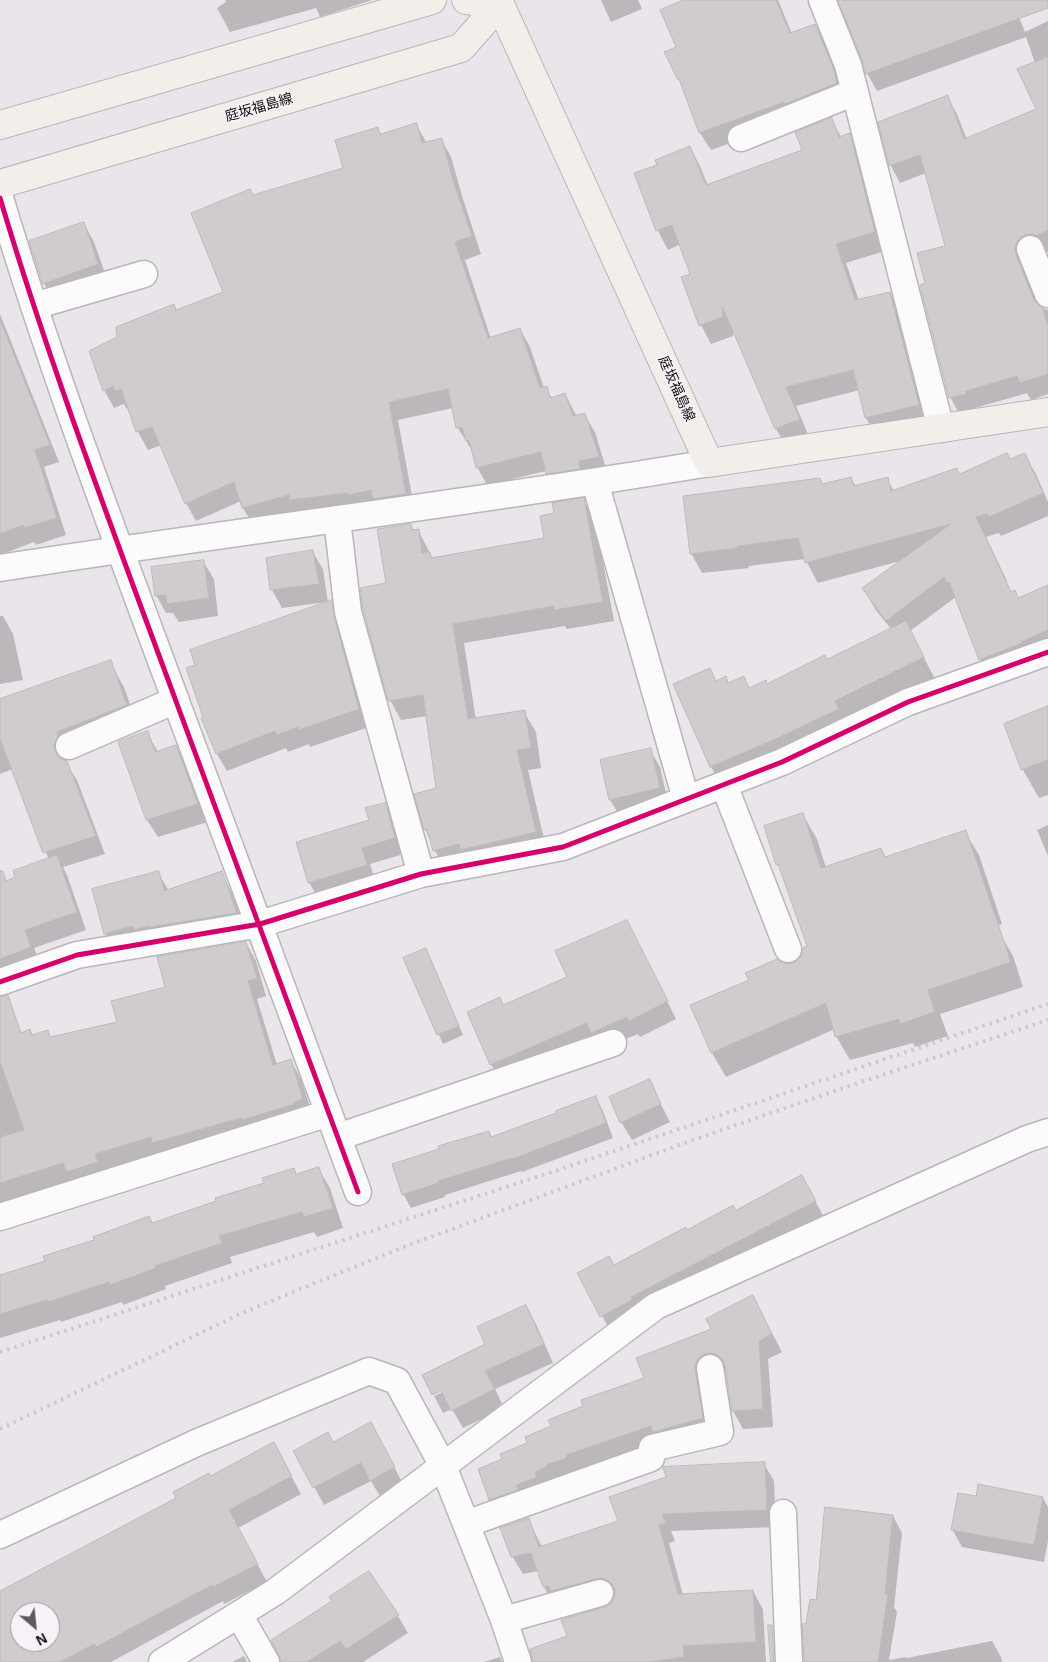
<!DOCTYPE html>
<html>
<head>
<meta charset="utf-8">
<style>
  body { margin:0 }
  #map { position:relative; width:1048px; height:1662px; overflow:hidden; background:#eae5ea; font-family:Helvetica,sans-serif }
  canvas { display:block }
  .north { position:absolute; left:10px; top:1602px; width:50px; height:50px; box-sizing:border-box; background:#f9f1f8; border:1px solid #9c969b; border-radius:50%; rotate:152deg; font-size:14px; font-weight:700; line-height:20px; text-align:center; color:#110e10 }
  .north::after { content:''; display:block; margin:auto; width:18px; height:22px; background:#5d595c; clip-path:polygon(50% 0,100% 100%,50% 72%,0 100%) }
</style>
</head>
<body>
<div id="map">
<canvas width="1048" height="1662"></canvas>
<div class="north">N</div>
</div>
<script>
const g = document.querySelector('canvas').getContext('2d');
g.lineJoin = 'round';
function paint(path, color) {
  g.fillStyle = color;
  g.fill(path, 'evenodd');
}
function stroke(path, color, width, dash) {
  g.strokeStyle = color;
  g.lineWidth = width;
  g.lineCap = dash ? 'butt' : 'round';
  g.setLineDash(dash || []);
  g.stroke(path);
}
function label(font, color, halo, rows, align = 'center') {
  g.font = font + ' Helvetica,"Noto Sans JP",sans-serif';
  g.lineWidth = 4;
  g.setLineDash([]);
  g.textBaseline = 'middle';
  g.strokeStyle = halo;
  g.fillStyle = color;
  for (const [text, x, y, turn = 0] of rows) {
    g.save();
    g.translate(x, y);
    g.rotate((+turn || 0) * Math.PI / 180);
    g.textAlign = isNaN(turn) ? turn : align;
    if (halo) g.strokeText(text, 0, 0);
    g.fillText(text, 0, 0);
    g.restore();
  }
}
paint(new Path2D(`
  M225,0H372L320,17L316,8L230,32L217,8L226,2Z
  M601,0H638L642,9L611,22Z
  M688,0H778L792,34L815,25L825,43L843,89L795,120L711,150L700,133L684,89L666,53L678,48Z
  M840,0H1012L1025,32L1048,21V252L1042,251L1025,264V273L1039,307L1048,310V394L1031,400L1027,393L975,408V411L960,415L950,397L927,284L946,246L926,173L900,183L891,166L880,123L947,97L957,114L967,140L1037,109L1035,63L1026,37L877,91L867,73L863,59Z
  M831,119L841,137L849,134L860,153L885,251L846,263L859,301L890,293L901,312L929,424L877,437L866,418L860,390L796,406L810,439L787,448L776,429L733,328V336L711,344L701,325L692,274L681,244L668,250L658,231L636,174L658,165L690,147L700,166L708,186L803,151Z
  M416,124L426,142L441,139L451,157L463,199L481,254L465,260L491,339L520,329L530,347L544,388H546L552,398L565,394L577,417L584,414L595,432L608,475L557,491L546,471L487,485L477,467L473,452L457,427L453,408L398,420L415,512L253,525L243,508L241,501L196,521L186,503L161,445L148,450L138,432L129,408H126L124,404L114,408L104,390L176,311L225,293L253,197L345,169L378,129L381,135Z
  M84,224L94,242L108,282L54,301L44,283Z
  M0,314L59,462L44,467L66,535L36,545L34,542L0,555Z
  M1024,454L1036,474L1048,502V516L1001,536L999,533L986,537L1007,581L963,603L956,597L910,631L935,679L723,788L711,767L716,682L725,677L729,684L743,677L750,689L767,685L827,661L891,629L875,609L864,589L904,560L818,583L805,559L748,566L749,568L702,573L691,553L820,479L823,485L851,478L856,487L887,479L894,491L960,476L1010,461Z
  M583,500L595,519L614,621L567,629L565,626L464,643L476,720L524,712L536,732L541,768L528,770L547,852L446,871L435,851L431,840L425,829L438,789L427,716L401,720L390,700L387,584L410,525L414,531L418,530L433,559L545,539L556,514Z
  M312,551L323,569L328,603L331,602L341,619L369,727L310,747L309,744L288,752L286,748L227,771L217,754L203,718L327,602L282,608L272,590L267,559Z
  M203,561L214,579L218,616L179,622L173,613H166L156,595Z
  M1048,587V655L990,677L980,659Z
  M0,616H3L13,634L23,680L0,684Z
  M114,670L124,687L136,722L67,754L64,761L77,780L105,854L63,867L67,875L86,930L34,948L41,965L0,981V884L16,878L49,860L13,769L0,774V710Z
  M1048,708V795L1039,798L1023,770L1005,724Z
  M147,733L158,752L176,746L186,764L208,822L158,837L147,820L120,743Z
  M650,750L660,767L669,806L621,818L610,800Z
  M385,804L394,820L404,854L370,864L375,880L318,898L309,882Z
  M803,815L817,839L826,868L881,849L886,858L965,832L979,855L1002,924L981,934L999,932L1013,956L1023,987L940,1014L948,1036L915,1047L913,1043L850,1060L836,1036L835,1029L726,1077L712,1053L692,1006L785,965L794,964L801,959L809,947L784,875L777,864Z
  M1048,825V856L1037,830Z
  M158,873L169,891L221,873L231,891L246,931L116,951L105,933Z
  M636,939L676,1019L640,1037L638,1034L602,1049L501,1081L491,1064L503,1006L569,978Z
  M246,943L256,961L266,996L257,999L277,1065L291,1061L301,1079L313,1117L0,1213V1036L21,1034L30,1030L33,1036L47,1032L51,1038L118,1023L167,987Z
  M430,958L463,1035L443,1044L404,959Z
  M649,1081L670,1122L632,1140L621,1122Z
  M595,1097L603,1111L613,1138L522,1172L521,1171L445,1195V1197L411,1208L403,1194L489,1132L492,1138L558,1114Z
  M318,1168L330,1188L343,1228L317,1237L314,1232L230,1257L232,1263L165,1286L166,1289L123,1305L122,1302L61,1322L60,1320L0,1338V1276L266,1184L293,1169L297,1175Z
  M802,1177L824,1217L611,1332L579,1274L614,1266L687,1231L735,1212Z
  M753,1297L782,1352L768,1359L773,1427L743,1429L733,1411L727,1372L718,1371L712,1436L501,1517L491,1499L504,1460L552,1427L646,1379L712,1329Z
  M526,1306L536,1324L553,1363L495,1389L504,1408L463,1428L452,1409L443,1413L434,1396L448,1390L486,1344Z
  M381,1442L404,1486L381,1498L371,1481L324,1505L295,1451L333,1444Z
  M283,1461L301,1494L238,1528L267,1582L224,1604L223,1601L111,1662H0V1592L178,1498L210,1477ZM20,1612H50V1642H20Z
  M764,1464L774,1481L776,1527L671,1531L675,1541L669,1543L683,1595L753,1591L763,1609L766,1662H533L612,1604L616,1597L606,1596L554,1604L544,1587L538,1571L523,1574L512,1556L528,1519L542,1547L619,1522Z
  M977,1497L1043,1498L1048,1507V1541L1044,1562L962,1547L952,1529Z
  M893,1516L902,1533L894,1607L897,1612L889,1660L906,1657L907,1658L992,1641L1001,1657L1002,1662H810L817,1601Z
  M398,1616L408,1633L363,1662H282Z
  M244,1656L247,1662H232Z
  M500,1657L502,1662H484Z`), '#0003');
const building = new Path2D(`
  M684,0H776L790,33L815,24L834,70L837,83L785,104L784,102L699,133L679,79L678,80L664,52L676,47L660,10Z
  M838,0H1048V8L866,74L862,60Z
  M1048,57V230L1036,236L1032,234L1024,235L1018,240L1015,247L1016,255L1034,300L1042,307L1048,326V374L1020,383L1017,376L966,391V394L949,398L920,285L925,283L917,253L945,246L920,155L889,166L878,122L948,95L964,139L1036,109L1017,69Z
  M832,118L839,137L850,133L875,232L836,244L855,300L890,292L919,405L865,418L853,370L786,387L800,419L775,429L722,306L723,317L699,326L681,277L690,274L672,225L656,231L634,173L657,165L655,160L690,146L706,185L802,150L795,132Z
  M417,123L422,143L442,138L453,180L472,236L455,242L488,338L520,328L540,388L547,386L550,398L565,393L573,416L585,413L599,457L579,461L580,469L546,474L541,452L476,468L469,440L466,441L462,427L456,428L448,389L389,402L406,494L373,499L371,490L348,495V493L290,500L289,495L242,508L234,482L185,504L152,427L136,432L121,389L115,391L113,386L103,391L89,351L117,337L116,327L174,304L176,310L223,292L191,213L250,189L253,195L343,168L335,140L378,127L380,134Z
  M84,222L98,264L43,284L29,241Z
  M1,322L50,445L35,450L57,518L24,528L23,525L0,534V323Z
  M1007,453L1010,459L1025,453L1043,493L989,517L987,514L976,517L1011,592L1015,590L1018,598L1048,585V630L1021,642L1022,643L979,660L949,582L947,583L944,577L886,621L862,588L951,524L805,563L798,538L738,546V548L690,554L683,496L820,478L822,484L851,477L854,486L888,477L891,491L957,468L959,474Z
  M584,498L603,602L554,610V606L453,624L468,719L525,710L531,748L517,750L536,832L460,850L459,844L433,851L427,829L424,830L414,794L436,788L423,695L388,701L363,609L360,588L386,583L377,529L411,524L412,530L419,529L422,553L430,552L431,558L544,538L540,516L554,513L552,503Z
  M313,550L319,584L270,590L266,558Z
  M204,560L209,598L167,604L166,595L155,596L151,567Z
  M332,600L334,616L359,709L299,730L298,727L277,735L275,731L216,754L201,718L203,717L186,668L195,665L190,650Z
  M906,621L924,657L835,701L839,709L771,741L710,767L673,684L710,668L716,681L726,676L728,683L744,676L749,688L766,680L767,684L825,655L827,659Z
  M111,660L127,705L57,732L58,736L54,745L55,751L60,758L67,761L96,836L43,853L0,739V699Z
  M1048,706V760L1021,770L1004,724Z
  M148,731L155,752L176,745L198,804L146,820L118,742Z
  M651,748L660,788L609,800L600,760Z
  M386,803L395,838L362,848L367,865L308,883L296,842L369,820L365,808Z
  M803,813L821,868L881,848L885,857L966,830L1011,962L928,990L935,1012L900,1024L899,1019L835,1037L826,1003L711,1053L690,1005L749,980L745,973L777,959L785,964L794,963L800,958L803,948L807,946L778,864L776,865L764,826Z
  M57,855L77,912L25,930L31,947L0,959V871H3L6,881L15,877L13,871Z
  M159,871L164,891L222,871L237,913L150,927L149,926L134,930L133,926L104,934L92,889Z
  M627,920L668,1001L629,1021L627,1017L591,1033L587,1023L490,1065L467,1012L500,997L503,1005L567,977L555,951Z
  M246,942L257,978L248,981L273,1065L291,1059L303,1099L294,1102L295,1104L242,1120L241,1118L152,1143L151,1137L95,1154L98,1162L66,1172L63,1163L0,1183V1137L24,1130L0,1061V997L8,995L21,1033L30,1029L32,1035L48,1030L50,1037L117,1022L111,1001L165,987L157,957Z
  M426,948L459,1026L437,1035L403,958Z
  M650,1079L661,1104L620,1123L609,1097Z
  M596,1096L606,1123L513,1159L512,1158L438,1181V1183L402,1195L392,1164L439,1149L438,1146L489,1131L491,1137L556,1113V1111Z
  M319,1167L333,1208L304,1217L302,1212L219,1236L222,1243L155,1266L156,1268L110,1285L109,1282L48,1302L47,1300L0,1314V1275L45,1261L43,1256L94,1240L93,1237L149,1216L152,1223L216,1201L215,1198L264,1183L262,1178L294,1168L296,1174Z
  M802,1175L816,1201L631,1297L632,1300L600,1317L577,1273L609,1256L614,1265L686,1227L687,1230L733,1205L736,1210Z
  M753,1295L772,1334L759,1341L763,1409L732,1411L725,1365L722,1359L716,1354L707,1353L701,1356L696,1362L695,1370L703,1418L653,1432L651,1426L566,1455L567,1458L546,1465V1467L535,1472L537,1477L516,1485L518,1490L489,1500L478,1469L502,1459L500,1454L527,1443L525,1437L551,1426L548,1420L583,1406L581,1400L644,1378L636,1358L711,1329L706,1319Z
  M526,1305L544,1344L485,1371L495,1389L451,1411L441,1391L432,1395L422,1375L485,1344L477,1327Z
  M371,1422L395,1467L370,1481L361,1463L313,1488L293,1451L328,1432L333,1442Z
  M274,1442L292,1476L229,1510L258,1564L213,1587L212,1585L96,1647L94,1644L60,1662H0V1591L176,1498L173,1492L209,1473L210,1476ZM20,1612H50V1642H20Z
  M765,1462L767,1510L662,1514L666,1523L659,1525L678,1594L753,1590L756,1642L683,1646L684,1657L651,1662H533L530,1649L567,1636L561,1620L605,1607L611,1603L614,1597L615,1589L610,1582L603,1578L596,1579L551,1591L549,1586L543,1587L531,1553L511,1557L500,1528L529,1518L539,1547L618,1521L609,1497L666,1477L663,1467Z
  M978,1484L1043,1497L1034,1545L951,1530L958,1493L976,1496Z
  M825,1507L893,1515L885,1594H888L878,1662H804L802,1624L806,1623L810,1599L816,1600Z
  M369,1571L399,1615L346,1649L340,1641L307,1662H281L279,1655L271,1640L332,1601L329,1597Z
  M768,1625H772L774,1662H771Z`);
paint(building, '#d0cccd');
stroke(building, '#bdbabb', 1);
const street = new Path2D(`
  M822,0L848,65L941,429
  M741,138L855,92
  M0,198C51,369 115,536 177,704C238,866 298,1029 358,1192
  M1030,249L1048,294
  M34,306L144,274
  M595,482L686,799
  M337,519L348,612L421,874
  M0,568C236,531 473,503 709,463
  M69,746L176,700
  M724,785L788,949
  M0,982L77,955L260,924L421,874L563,847L782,762L908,702L1048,652
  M338,1137L613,1043
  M0,1217L329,1113
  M783,1513L789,1662
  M466,1524L651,1458L652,1448L720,1432L710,1368
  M0,1535L196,1443L369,1371L397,1381L443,1466L504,1620L518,1662
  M239,1615L266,1662
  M504,1620L600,1593
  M162,1662L275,1592L656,1306L1027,1139L1048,1132`);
const secondary = new Path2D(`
  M466,0L500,4
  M498,0L709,463L1048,412
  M0,125L432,0
  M0,184L461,48L500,4`);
stroke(street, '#b9b6b9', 29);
stroke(secondary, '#b9b6b9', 30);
stroke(street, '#fcfbfc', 26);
stroke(secondary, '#f2eeea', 28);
stroke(new Path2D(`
  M0,1352L555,1171L1048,1004
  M0,1429L242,1313L406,1246L693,1140L855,1084L1048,1020`), '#cac9ca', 4, [2.5, 5]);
stroke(new Path2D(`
  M0,198C51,369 115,536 177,704C238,866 298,1029 358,1192
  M0,982L77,955L260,924L421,874L563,847L782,762L908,702L1048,652`), '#d6006c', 5);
label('14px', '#110e10', '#f9f1f8', [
  ["庭坂福島線",259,108,-16],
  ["庭坂福島線",676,389,66]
]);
</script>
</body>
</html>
